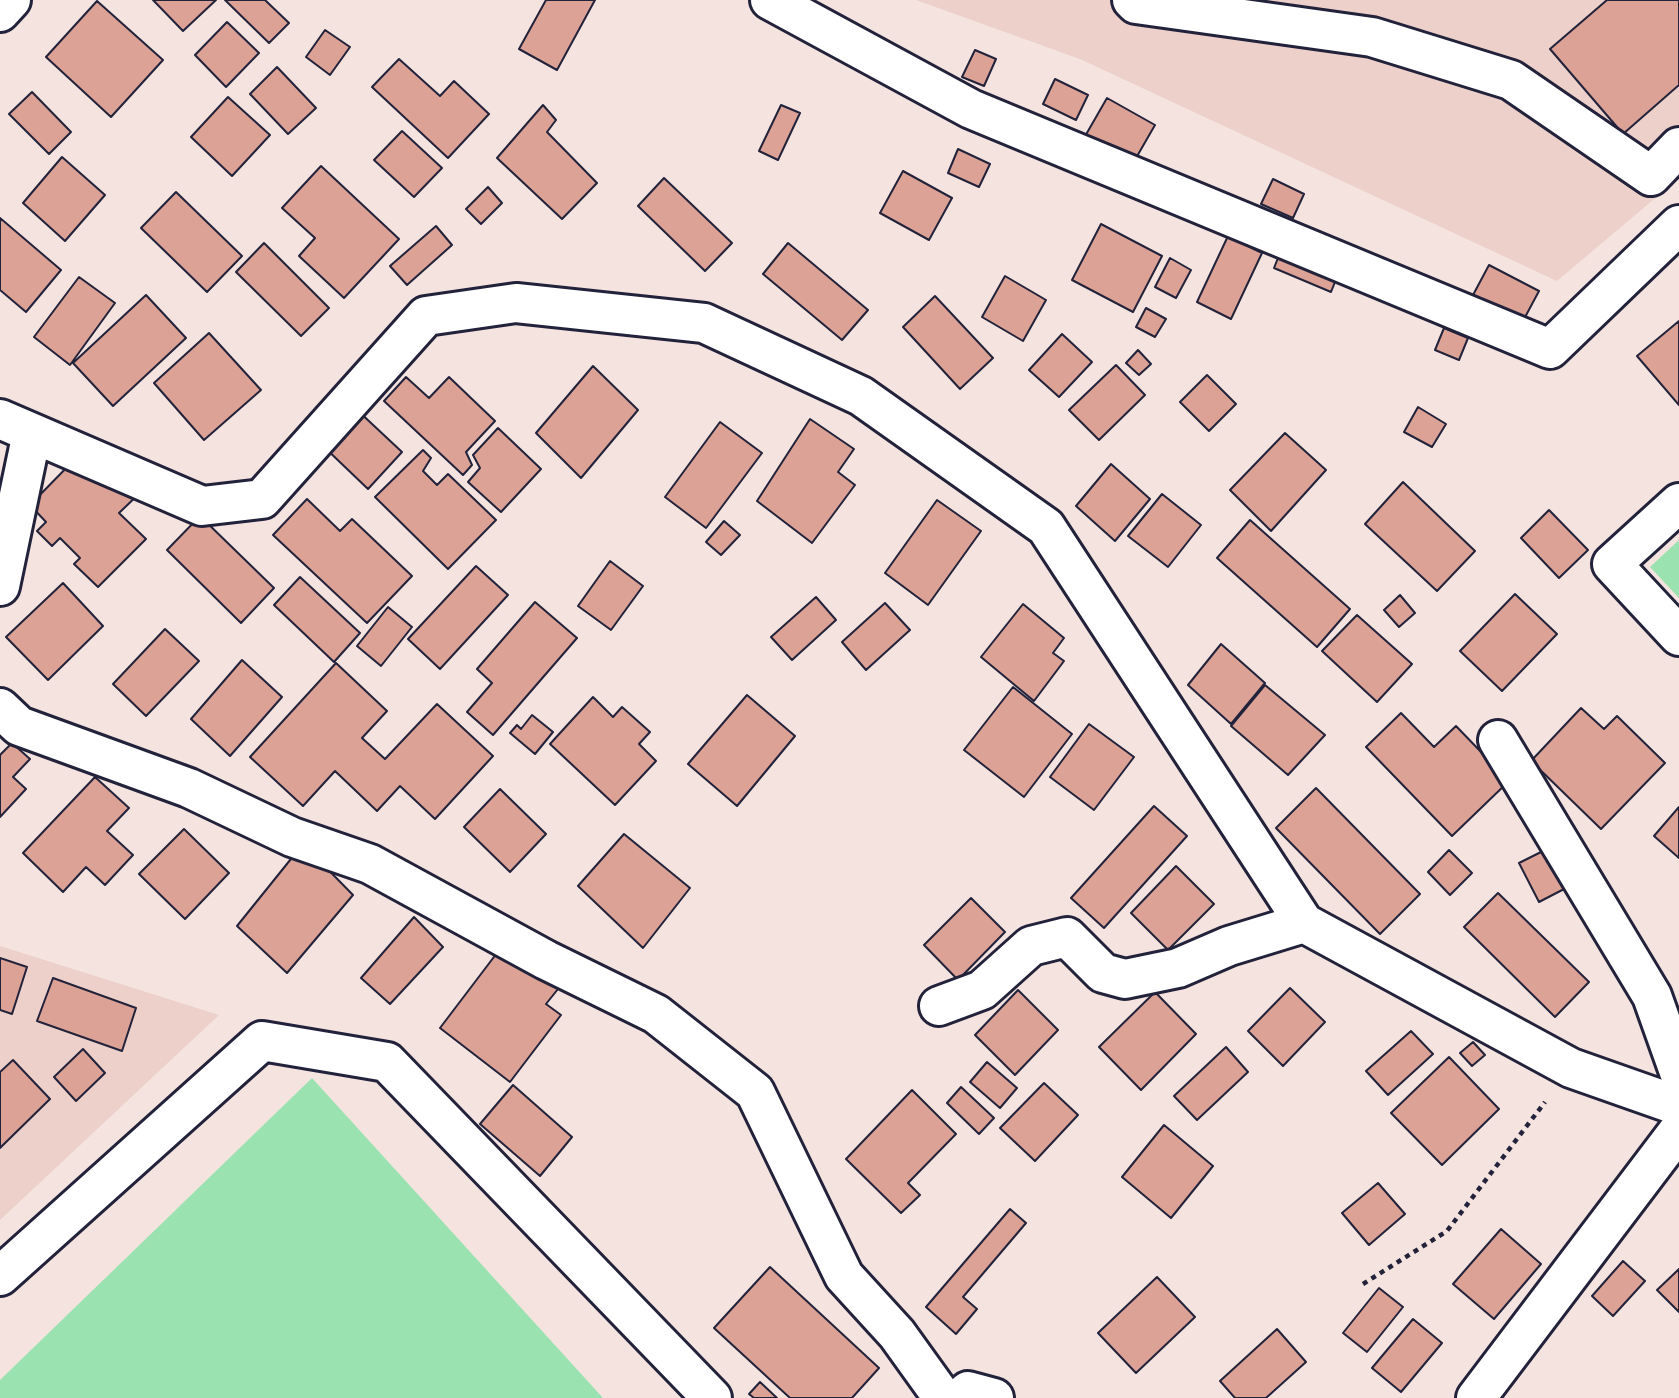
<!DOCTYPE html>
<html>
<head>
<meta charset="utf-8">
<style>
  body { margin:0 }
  canvas { display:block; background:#f4e3df }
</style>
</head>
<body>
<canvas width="1679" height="1398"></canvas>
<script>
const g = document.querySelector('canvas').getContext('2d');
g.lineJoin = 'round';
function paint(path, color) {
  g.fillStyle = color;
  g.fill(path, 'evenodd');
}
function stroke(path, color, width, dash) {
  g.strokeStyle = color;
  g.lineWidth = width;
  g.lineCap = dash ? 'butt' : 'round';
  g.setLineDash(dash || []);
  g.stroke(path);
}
paint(new Path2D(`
  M916,0H1679V178L1557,281L1080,59Z
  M0,946L219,1015L0,1220Z`), '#ecd0c9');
paint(new Path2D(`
  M1679,540V598L1650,567Z
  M312,1078L603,1398H0V1380Z`), '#9ae3b1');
const building = new Path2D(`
  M153,0H216L183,31Z
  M225,0H265L289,23L269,43Z
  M546,0H595L557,70L519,49Z
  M1607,0H1679V85L1623,134L1550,49Z
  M97,1L163,60L111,117L46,57Z
  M227,22L259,53L226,87L195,55Z
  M325,30L350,47L330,75L306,57Z
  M975,50L996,59L984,86L962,77Z
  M399,59L440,96L454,81L489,114L448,158L372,87Z
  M277,67L316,108L288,134L250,94Z
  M1055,79L1088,95L1076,120L1043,104Z
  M32,92L71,132L49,154L9,114Z
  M228,97L270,135L232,176L191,137Z
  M1107,98L1155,125L1132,165L1084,138Z
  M543,105L556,120L547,132L597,183L562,219L497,158Z
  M781,105L800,113L778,160L759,151Z
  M402,131L442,168L414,197L374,160Z
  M958,149L990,164L979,187L948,173Z
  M62,157L105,195L65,241L23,203Z
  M321,166L399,239L344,298L299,256L315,238L282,208Z
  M903,171L952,198L929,240L880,213Z
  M664,178L732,243L705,271L638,206Z
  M1273,179L1304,194L1293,218L1261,204Z
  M488,187L502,203L481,224L466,209Z
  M176,192L242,256L207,292L141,228Z
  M0,218L61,270L26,312L0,290Z
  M1101,224L1162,256L1133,312L1072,280Z
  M436,226L452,245L407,285L390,266Z
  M1228,236L1262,253L1231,319L1197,302Z
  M264,243L329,308L301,336L236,272Z
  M788,243L868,310L842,340L763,274Z
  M1280,253L1337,277L1331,292L1274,268Z
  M1170,258L1191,270L1176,298L1155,287Z
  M1489,265L1539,291L1523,321L1473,295Z
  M1005,276L1046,300L1023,341L982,317Z
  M79,277L115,303L70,365L34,337Z
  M146,295L186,338L113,406L73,363Z
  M935,296L993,358L960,389L903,327Z
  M1146,308L1166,319L1155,337L1136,327Z
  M1679,321V405L1637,356Z
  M1444,328L1468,338L1459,360L1435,350Z
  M209,333L261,390L204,440L154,383Z
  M1062,334L1092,362L1059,397L1029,370Z
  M1138,350L1151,364L1139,375L1126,363Z
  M1116,365L1145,395L1099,440L1069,410Z
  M593,366L638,410L581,478L536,433Z
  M1207,375L1236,404L1209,431L1180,402Z
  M406,377L429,398L449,377L495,421L466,452L472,465L463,475L384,401Z
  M1418,407L1446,424L1432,447L1404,432Z
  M355,408L402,452L368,489L321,444Z
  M810,419L854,449L838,472L855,485L812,543L757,501Z
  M720,422L762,453L706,528L665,497Z
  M498,428L541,469L501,512L468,482L480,468L473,455Z
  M1285,433L1326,470L1271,531L1230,490Z
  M423,450L431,458L423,471L437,485L448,474L496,520L448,569L375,497Z
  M74,460L143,490L119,513L146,539L98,587L74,564L80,558L60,538L52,546L37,531L46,522L30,505Z
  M1111,464L1150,499L1115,541L1076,506Z
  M1403,482L1475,551L1437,591L1365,524Z
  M1162,494L1201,525L1168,567L1128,536Z
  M307,499L340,531L352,519L412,576L367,623L273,535Z
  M937,500L981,531L928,605L885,573Z
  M1549,510L1588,550L1559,578L1521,538Z
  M200,516L274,588L241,623L167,550Z
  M1250,520L1350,609L1317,647L1217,558Z
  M724,521L740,535L721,555L706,542Z
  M610,561L643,586L611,630L578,606Z
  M476,566L508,595L440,669L408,639Z
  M300,577L360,633L334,662L274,605Z
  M63,583L103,626L48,680L6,637Z
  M1515,594L1557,634L1502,691L1460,651Z
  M1400,595L1415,613L1399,627L1384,610Z
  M816,597L836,620L792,660L771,637Z
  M535,602L577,638L493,735L467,712L492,683L477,669Z
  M885,603L910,630L866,670L842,642Z
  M1023,604L1064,638L1053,653L1064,661L1034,701L981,657Z
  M388,607L412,627L381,666L357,646Z
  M1357,615L1412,664L1377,702L1322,651Z
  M165,629L199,661L146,716L113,684Z
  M1221,644L1265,683L1231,724L1188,685Z
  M242,660L282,697L230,756L191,719Z
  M336,663L387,711L362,738L385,759L437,704L493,756L435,819L400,786L377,811L335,771L303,806L250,757Z
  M1265,685L1325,735L1288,775L1231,726Z
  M1013,687L1072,734L1024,797L964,750Z
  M747,695L795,736L737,806L688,764Z
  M593,697L613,717L622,707L650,732L639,744L656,761L615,805L550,744Z
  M1581,708L1604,729L1617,716L1665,763L1601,829L1531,761Z
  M1401,713L1434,747L1456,726L1509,781L1452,836L1366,747Z
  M532,715L553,732L535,754L510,733L517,725L521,729Z
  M1089,724L1134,757L1094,810L1050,777Z
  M12,743L30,759L13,777L26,789L0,817V755Z
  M95,777L129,808L107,831L133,855L105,885L86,867L63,892L23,853Z
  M1316,788L1420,894L1380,934L1276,828Z
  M500,789L546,834L510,872L464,827Z
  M1154,806L1187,836L1104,928L1071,898Z
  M1679,807V858L1654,836Z
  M184,829L229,873L185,919L139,874Z
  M624,834L690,888L643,948L578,886Z
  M303,844L353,895L287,973L237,926Z
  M1547,849L1566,888L1539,902L1519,863Z
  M1449,850L1472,873L1450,895L1428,872Z
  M1176,866L1214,904L1168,950L1131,913Z
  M1498,893L1589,982L1555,1017L1464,927Z
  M971,898L1005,932L958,980L924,945Z
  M414,917L443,947L390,1004L361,978Z
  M503,945L558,989L546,1004L561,1015L510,1082L440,1028Z
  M0,958L27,967L12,1014L0,1010Z
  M53,978L136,1008L122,1051L37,1021Z
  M1290,988L1325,1022L1283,1066L1248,1031Z
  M1018,990L1058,1030L1015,1075L975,1035Z
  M1155,992L1196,1034L1141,1090L1099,1047Z
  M1411,1031L1433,1054L1388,1095L1366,1071Z
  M1473,1042L1485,1055L1472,1066L1460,1053Z
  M1226,1047L1248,1072L1197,1120L1174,1096Z
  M83,1049L105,1073L76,1101L54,1077Z
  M1449,1057L1499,1109L1442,1165L1391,1113Z
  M13,1060L50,1099L0,1148V1072Z
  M987,1062L1017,1088L1000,1108L970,1082Z
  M1044,1083L1078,1115L1035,1161L1000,1128Z
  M513,1085L572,1137L540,1176L480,1124Z
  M961,1087L994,1118L979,1134L947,1103Z
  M912,1090L956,1134L908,1183L920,1195L901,1213L846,1159Z
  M1164,1125L1213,1166L1171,1218L1122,1177Z
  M1378,1183L1405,1214L1369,1245L1342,1213Z
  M1010,1209L1026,1223L963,1297L977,1309L956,1334L926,1307Z
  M1501,1229L1541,1264L1494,1319L1453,1284Z
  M1623,1261L1645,1281L1613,1316L1592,1296Z
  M770,1267L879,1368L852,1398H790L714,1328Z
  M1679,1269V1312L1657,1290Z
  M1157,1277L1195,1317L1136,1373L1098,1333Z
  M1379,1288L1403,1307L1367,1352L1343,1333Z
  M1413,1319L1442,1343L1401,1392L1372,1368Z
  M1277,1329L1306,1362L1266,1398H1235L1220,1381Z
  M760,1382L777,1398H754L749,1394Z`);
paint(building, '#dba295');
stroke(building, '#22223b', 2);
const street = new Path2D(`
  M770,0L971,109L1550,349L1679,225
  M1132,0L1136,4L1372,37L1511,80L1651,176L1679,147
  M0,12L11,0
  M0,419L202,506L262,499L426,316L516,303L704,323L861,396L1046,527L1304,923L1571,1068L1679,1106
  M1679,503L1612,564L1679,636
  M0,586L32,433
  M0,708L19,726L189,788L292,837L370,864L546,960L656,1014L755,1092L844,1276L897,1334L943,1398
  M1498,740L1652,996L1679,1072
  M939,1006L982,990L1031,946L1067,937L1103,973L1125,979L1178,968L1229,946L1304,923
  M0,1276L262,1041L387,1062L712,1398
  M960,1398L968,1391L994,1398
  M1476,1398L1679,1130`);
stroke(street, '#22223b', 44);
stroke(new Path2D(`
  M1363,1284L1447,1231L1545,1102`), '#22223b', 4.5, [5, 5]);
stroke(street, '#fff', 38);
</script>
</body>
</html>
